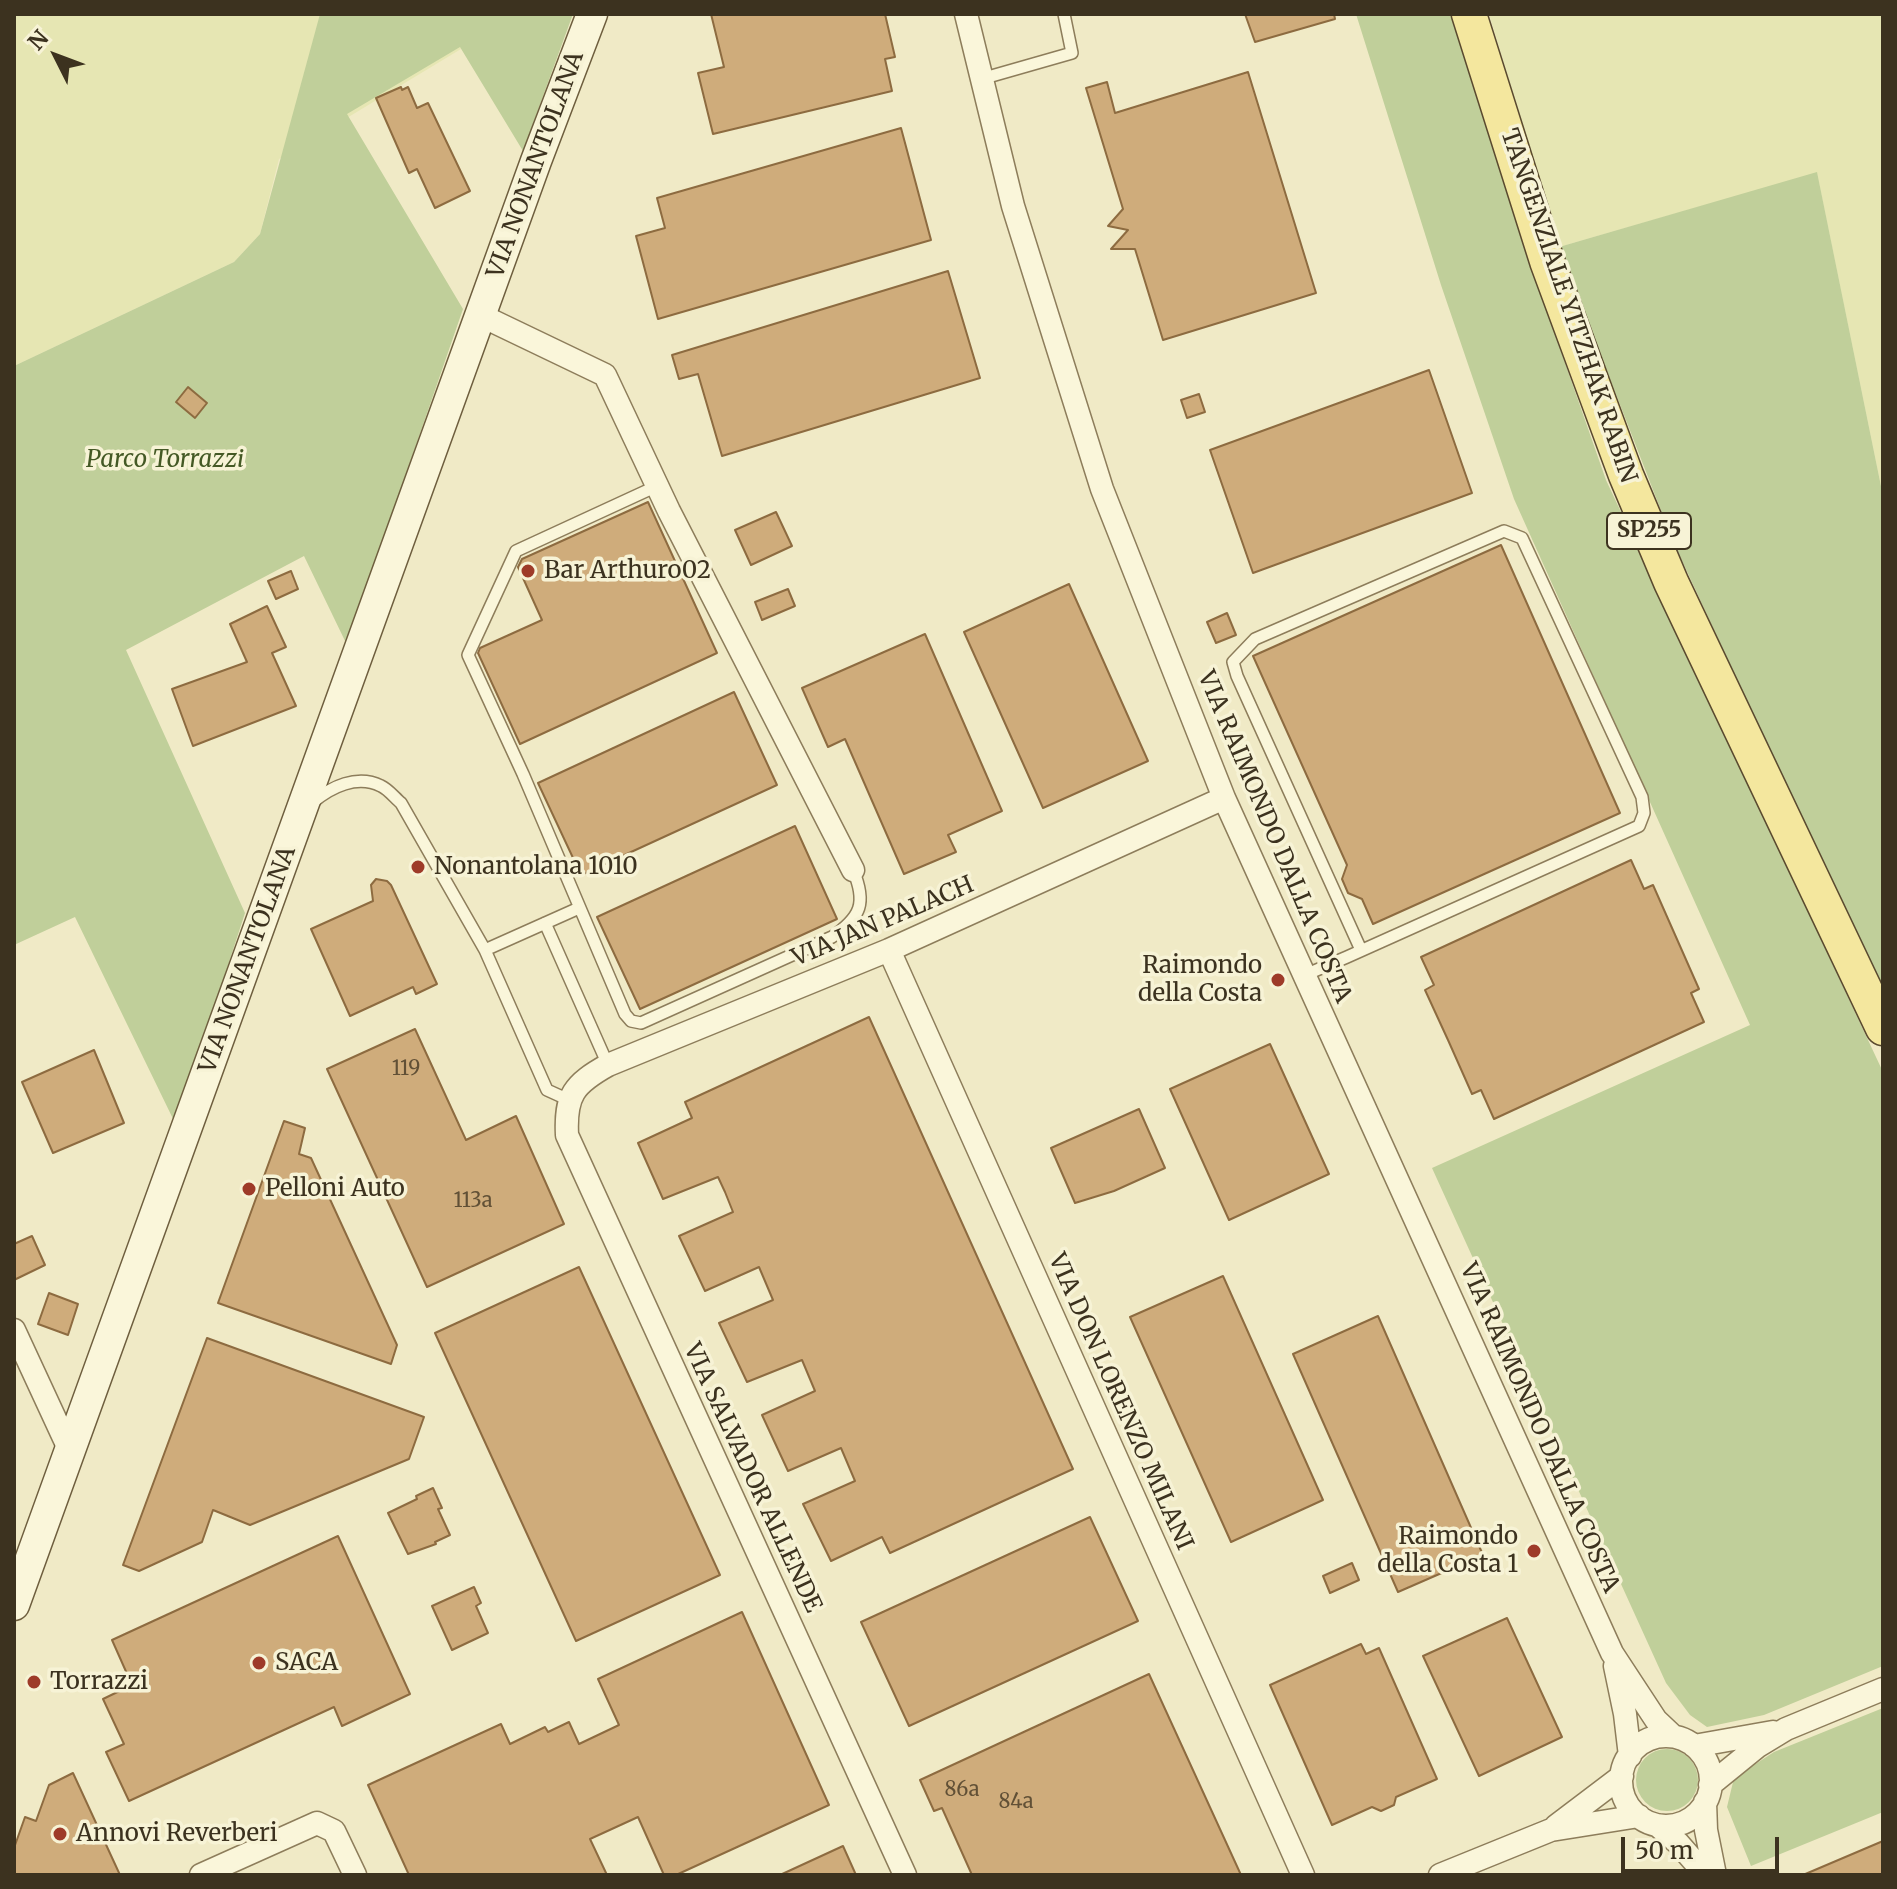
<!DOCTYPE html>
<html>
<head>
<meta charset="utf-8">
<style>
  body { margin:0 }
  #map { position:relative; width:1897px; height:1889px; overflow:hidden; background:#f0eac6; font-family:Merriweather,serif }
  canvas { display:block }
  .frame { position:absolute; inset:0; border:16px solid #3c321f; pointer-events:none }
  .north { position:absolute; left:16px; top:16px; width:80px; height:80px; -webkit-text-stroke:6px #f7f3d6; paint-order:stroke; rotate:312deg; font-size:22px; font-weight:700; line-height:32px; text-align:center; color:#3c321f }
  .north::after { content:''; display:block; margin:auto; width:28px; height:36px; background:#3c321f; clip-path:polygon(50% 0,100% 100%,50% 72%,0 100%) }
  .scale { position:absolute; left:1621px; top:1837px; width:158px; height:36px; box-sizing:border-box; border:4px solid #3c321f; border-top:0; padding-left:10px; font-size:24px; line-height:28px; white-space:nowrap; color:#3c321f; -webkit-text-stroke:6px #f7f3d6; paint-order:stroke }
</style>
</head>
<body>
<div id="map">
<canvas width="1897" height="1889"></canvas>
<div class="frame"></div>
<div class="north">N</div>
<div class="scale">50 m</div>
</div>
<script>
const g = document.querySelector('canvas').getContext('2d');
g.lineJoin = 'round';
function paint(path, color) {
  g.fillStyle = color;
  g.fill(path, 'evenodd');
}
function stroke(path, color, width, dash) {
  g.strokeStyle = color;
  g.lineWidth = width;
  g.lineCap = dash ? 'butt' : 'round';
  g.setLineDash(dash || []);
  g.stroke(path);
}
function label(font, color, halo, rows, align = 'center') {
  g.font = font + ' Merriweather,serif';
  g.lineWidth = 7;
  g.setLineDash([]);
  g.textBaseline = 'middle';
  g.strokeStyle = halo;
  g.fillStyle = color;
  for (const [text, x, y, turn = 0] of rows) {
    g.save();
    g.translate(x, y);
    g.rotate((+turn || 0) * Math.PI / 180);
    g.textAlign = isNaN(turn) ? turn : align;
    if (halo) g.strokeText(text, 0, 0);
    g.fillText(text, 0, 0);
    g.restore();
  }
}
paint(new Path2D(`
  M14,14H445L461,49L279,159L260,234L234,262L14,366Z
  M1489,14H1883V496L1817,173L1559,247Z`), '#e6e6b3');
paint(new Path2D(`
  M320,14H573L523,151L460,47L347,114L463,309L347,645L304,556L126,650L245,913L176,1125L75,917L14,945V366L234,262L260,234Z
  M1356,14H1453L1528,257L1606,480L1883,1072V1666L1764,1715L1707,1727L1690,1715L1666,1683L1432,1168L1750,1025L1514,499L1441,285Z
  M1817,172L1883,496V988L1786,786L1672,539L1559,247Z
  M1883,1708V1812L1751,1866L1727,1807L1734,1778L1774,1752Z
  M1636 1780a31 31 0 1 1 62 0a31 31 0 1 1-62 0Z`), '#c0cf9a');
const building = new Path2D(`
  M711,14H885L895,57L885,59L892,91L713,134L698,73L724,67Z
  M1245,14H1334L1335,19L1255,42Z
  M1248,72L1316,293L1163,340L1135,249H1111L1128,230L1108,226L1123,209L1086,88L1107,82L1115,113Z
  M401,87L402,90L408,87L417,108L428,103L470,191L435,208L417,169L409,173L376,98Z
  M901,128L931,240L658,319L636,236L665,228L657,198Z
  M948,271L980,378L722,456L698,374L679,379L672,355Z
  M1429,370L1472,493L1253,573L1210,450Z
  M188,387L207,403L195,418L176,402Z
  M1199,394L1205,412L1187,418L1181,400Z
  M648,502L717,653L520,744L478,653L480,648L542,620L518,567L522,559Z
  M776,512L792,546L751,565L735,530Z
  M1501,545L1620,813L1373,924L1362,899L1348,893L1342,879L1347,865L1253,656Z
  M291,571L298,589L276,599L268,581Z
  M1069,584L1148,761L1043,808L964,632Z
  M788,589L795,606L762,620L755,602Z
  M267,606L286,647L272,653L296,706L193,746L172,689L247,662L230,624Z
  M1227,613L1236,635L1216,643L1207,622Z
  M925,634L1002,811L948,835L956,852L904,874L845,739L828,747L802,688Z
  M734,692L777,785L581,875L538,783Z
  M795,826L837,919L640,1009L597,917Z
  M1631,860L1644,889L1653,885L1699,989L1691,993L1704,1022L1494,1119L1481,1090L1472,1094L1448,1040L1425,990L1434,985L1421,957Z
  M376,879L387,881L391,885L437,984L416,994L413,987L350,1016L311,929L373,901L371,885Z
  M869,1017L1073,1469L890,1553L882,1537L831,1561L803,1504L855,1481L841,1448L788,1471L762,1415L815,1391L802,1360L747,1382L719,1323L773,1300L759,1267L705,1291L679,1236L733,1212L725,1192L718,1177L663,1199L638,1143L692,1118L685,1102Z
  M415,1029L466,1140L516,1116L564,1224L427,1287L327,1069Z
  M1270,1044L1329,1174L1229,1220L1170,1089Z
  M94,1050L124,1123L53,1153L22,1082Z
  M1139,1109L1165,1168L1114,1191L1075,1203L1051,1148Z
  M284,1121L305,1128L299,1154L311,1158L397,1345L391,1364L218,1303Z
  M32,1236L45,1265L14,1280V1244Z
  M579,1267L720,1575L576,1641L435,1333Z
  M1223,1276L1323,1500L1231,1542L1130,1317Z
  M49,1293L78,1304L68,1335L38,1324Z
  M1378,1316L1483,1555L1398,1592L1293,1354Z
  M207,1338L424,1417L409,1459L250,1525L213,1510L202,1542L139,1571L123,1565Z
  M433,1488L442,1508L438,1509L450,1535L435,1542L436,1544L408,1554L388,1513L417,1499L416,1496Z
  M1090,1517L1138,1621L909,1726L861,1622Z
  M338,1536L410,1694L342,1726L334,1707L129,1801L106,1752L124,1744L103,1699L132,1685L112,1640Z
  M1352,1563L1359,1580L1330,1593L1323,1576Z
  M474,1587L481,1603L476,1606L488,1633L452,1650L432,1606Z
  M742,1612L829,1805L676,1875H664L638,1817L590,1839L607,1875H409L368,1785L501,1724L510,1744L545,1727L548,1732L569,1722L579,1744L619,1725L598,1679Z
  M1507,1618L1562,1737L1479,1776L1423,1656Z
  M1361,1644L1366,1654L1379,1648L1437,1779L1396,1797L1394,1805L1381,1811L1372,1807L1332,1825L1270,1685Z
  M1149,1674L1241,1875H972L942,1808L934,1811L920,1780Z
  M73,1773L120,1875H14V1848L25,1817L36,1821L49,1785Z
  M1883,1841V1875H1803Z
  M843,1846L856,1875H780Z`);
paint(building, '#cfac7b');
stroke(building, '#8d6b40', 2);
const lane = new Path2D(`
  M981,79L1072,53L1064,14
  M657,486L516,551L468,655L523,774L625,1014L631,1021L641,1023L832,937C861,917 867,903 853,870
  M313,802C331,787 357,774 381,786C388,789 395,798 401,803L485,950L547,1090L569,1100
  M545,923L608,1065
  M485,950L579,908
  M1305,975L1347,957L1639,826L1644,813L1642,797L1522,538L1504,531L1255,639L1233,662L1237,676L1361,950`);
const street = new Path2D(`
  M966,14L1013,206L1102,489L1224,798L1612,1653L1656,1720L1673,1736
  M482,316L605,375L669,511L853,870
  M889,950L1303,1875
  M14,1330L70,1451
  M1615,1666L1625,1714L1630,1756
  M1621 1781a45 45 0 1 1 90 0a45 45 0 1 1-90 0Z
  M1694,1746L1773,1732
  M1710,1785L1758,1746L1786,1729L1883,1689
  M1705,1802L1706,1830L1715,1875
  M1657,1825L1678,1843L1706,1875
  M1556,1826L1622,1776
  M201,1875L317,1823L334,1831L355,1875
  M905,1875L567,1135C565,1095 574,1084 608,1065L889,950L1224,798
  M1440,1875L1551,1830L1639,1816`);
const secondary = new Path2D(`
  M14,1605L536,161L592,14`);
const primary = new Path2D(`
  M1469,14L1547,261L1626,475L1671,582L1883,1028`);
stroke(lane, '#8d7d5b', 14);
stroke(street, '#8d7d5b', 25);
stroke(secondary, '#6e5e3e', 33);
stroke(primary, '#5a4a2f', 37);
stroke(lane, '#faf6da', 11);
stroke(street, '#faf6da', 22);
stroke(secondary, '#faf6da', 30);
stroke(primary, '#f4e79e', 34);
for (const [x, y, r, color] of [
  [528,571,8,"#9e3b29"],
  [418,867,8,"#9e3b29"],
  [1278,980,8,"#9e3b29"],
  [249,1189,8,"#9e3b29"],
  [1534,1551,8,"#9e3b29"],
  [259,1663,8,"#9e3b29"],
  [34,1682,8,"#9e3b29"],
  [60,1834,8,"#9e3b29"]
]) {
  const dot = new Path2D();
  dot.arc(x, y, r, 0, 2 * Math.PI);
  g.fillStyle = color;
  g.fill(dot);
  stroke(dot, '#f7f3d6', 3);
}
label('20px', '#615036', null, [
  ["119",406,1069],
  ["113a",473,1201],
  ["86a",962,1790],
  ["84a",1016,1802]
]);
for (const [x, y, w] of [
  [1649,531,84]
]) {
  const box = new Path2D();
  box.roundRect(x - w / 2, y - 18, w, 36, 6);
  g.fillStyle = '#f7f3d6';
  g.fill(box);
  stroke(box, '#3c321f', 2);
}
label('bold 22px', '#3c321f', null, [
  ["SP255",1649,531]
]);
label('24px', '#3c321f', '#f7f3d6', [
  ["VIA NONANTOLANA",536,165,-70],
  ["TANGENZIALE YITZHAK RABIN",1568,306,71],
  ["VIA RAIMONDO DALLA COSTA",1274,837,67],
  ["VIA JAN PALACH",883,922,-23],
  ["VIA NONANTOLANA",248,960,-70],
  ["VIA DON LORENZO MILANI",1120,1402,66],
  ["VIA RAIMONDO DALLA COSTA",1539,1428,66],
  ["VIA SALVADOR ALLENDE",752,1478,65]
]);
label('italic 24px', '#445925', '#f7f3d6', [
  ["Parco Torrazzi",165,460]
]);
label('24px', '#3c321f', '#f7f3d6', [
  ["Bar Arthuro02",544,571],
  ["Nonantolana 1010",434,867],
  ["Raimondo",1262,966,"right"],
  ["della Costa",1262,994,"right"],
  ["Pelloni Auto",265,1189],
  ["Raimondo",1518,1537,"right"],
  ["della Costa 1",1518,1565,"right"],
  ["SACA",275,1663],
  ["Torrazzi",50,1682],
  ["Annovi Reverberi",76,1834]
], 'left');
</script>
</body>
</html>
